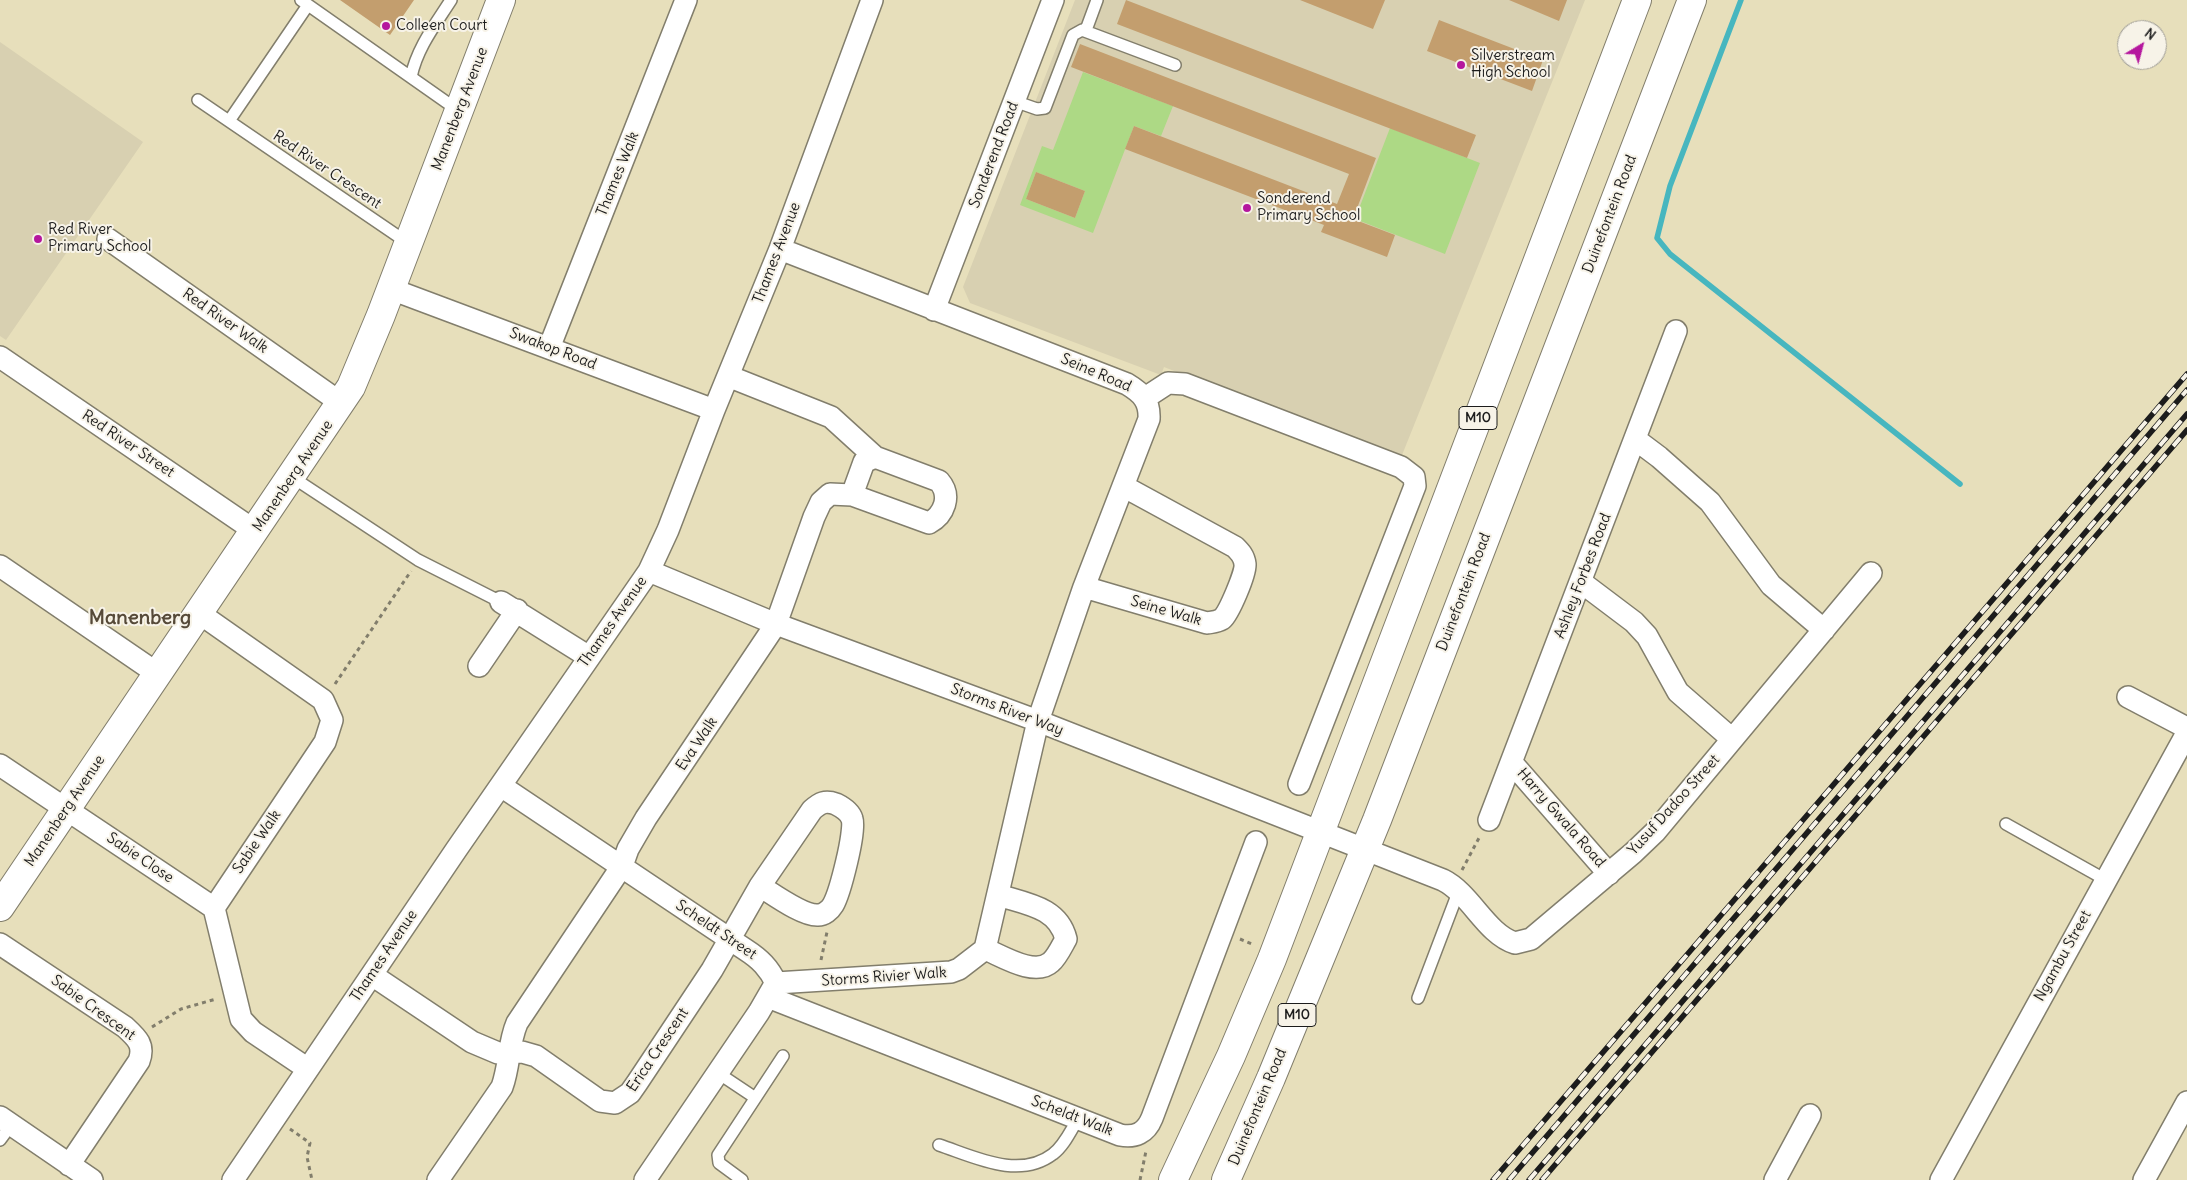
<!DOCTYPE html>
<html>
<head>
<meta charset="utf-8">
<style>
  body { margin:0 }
  #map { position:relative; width:2187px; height:1180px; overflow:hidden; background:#e7dfbb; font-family:Delius,sans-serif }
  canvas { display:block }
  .north { position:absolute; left:2117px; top:20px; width:50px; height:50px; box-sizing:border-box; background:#f7f3e8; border:1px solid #9f9d96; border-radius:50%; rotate:37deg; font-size:14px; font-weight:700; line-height:20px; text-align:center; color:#1c1c1c }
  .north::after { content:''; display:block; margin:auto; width:18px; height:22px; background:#b5179e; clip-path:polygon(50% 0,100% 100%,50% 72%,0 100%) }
</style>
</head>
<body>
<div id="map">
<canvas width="2187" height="1180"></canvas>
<div class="north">N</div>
</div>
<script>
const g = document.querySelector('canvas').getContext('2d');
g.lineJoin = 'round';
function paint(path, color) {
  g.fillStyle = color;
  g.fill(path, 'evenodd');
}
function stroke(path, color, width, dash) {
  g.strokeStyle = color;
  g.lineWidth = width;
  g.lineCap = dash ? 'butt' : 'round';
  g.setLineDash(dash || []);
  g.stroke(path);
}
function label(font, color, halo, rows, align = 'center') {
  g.font = font + ' Delius,sans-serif';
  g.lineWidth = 4;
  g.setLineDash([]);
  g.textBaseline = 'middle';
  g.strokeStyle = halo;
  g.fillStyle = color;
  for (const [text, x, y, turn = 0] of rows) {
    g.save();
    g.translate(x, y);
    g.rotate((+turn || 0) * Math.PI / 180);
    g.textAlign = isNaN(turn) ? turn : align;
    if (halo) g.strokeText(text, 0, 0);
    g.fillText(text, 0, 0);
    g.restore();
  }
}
paint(new Path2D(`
  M1075,0H1585L1400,460L1164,367L1161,375L970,303L963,287Z
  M0,42L143,142L6,340L0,336Z`), '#d8d0b1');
paint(new Path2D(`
  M1083,72L1173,106L1161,136L1134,126L1093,233L1020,205L1042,146L1053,150ZM1036,172L1085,191L1075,218L1026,199Z
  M1390,128L1480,163L1445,254L1355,219Z`), '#add985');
stroke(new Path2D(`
  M1741,0L1670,186L1657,238L1670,254L1960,484`), '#47b6bf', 5.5);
paint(new Path2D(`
  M340,0H414L390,35Z
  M1126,0L1476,135L1467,158L1117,24Z
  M1300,0H1385L1373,29Z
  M1509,0H1567L1559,21Z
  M1439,20L1543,60L1532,91L1427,51Z
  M1080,44L1376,158L1353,219L1395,235L1387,257L1321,232L1324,225L1125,149L1134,126L1337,204L1349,174L1071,67Z
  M1036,172L1085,191L1075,218L1026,199Z`), '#c39e6e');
const lane = new Path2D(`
  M301,0L459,111
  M1086,30L1097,0
  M411,77C417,48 435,25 451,0
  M198,100L408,243
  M1014,101L1037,109L1045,108L1073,35L1082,30L1175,65
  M229,121L308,5
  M292,477L418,560L501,602
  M2006,824L2106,880
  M1418,998L1459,890
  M718,1073L754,1097
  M0,1140L11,1125
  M939,1145C975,1157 1019,1180 1053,1154C1064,1146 1071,1130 1078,1119
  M742,1180L719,1163L718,1155L783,1056`);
const street = new Path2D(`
  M108,239L341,403
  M391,289L714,410
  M934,310L1053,0
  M549,348L686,0
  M0,357L255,531
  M728,376L831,417L875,457
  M1145,398L1168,383L1185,384L1401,467L1414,477L1415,486L1299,784
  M1635,439L1659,457L1710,502L1771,585L1824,630
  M0,566L158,674
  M649,571L776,624L1038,721L1443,880C1471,894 1486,934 1515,943L1531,939L1633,853L1655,832L1871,573
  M1581,582L1634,622L1647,636L1678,692L1732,739
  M1084,587L1207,623C1213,622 1217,622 1222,619C1229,613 1246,573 1245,564C1244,556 1240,552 1235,547L1123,486
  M501,602L589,657
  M199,613L323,700L332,720L325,742L214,908L241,1019L253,1032L308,1069
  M479,666L517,610
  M2128,697L2187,728
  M1512,763L1609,874
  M0,765L214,908
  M501,786L746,950C760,959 769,968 776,983
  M1489,820L1676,331
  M0,944L125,1027C137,1038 145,1045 139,1061L69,1165
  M985,949C1002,956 1035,977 1051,962C1057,957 1062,946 1066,939C1058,907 1026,904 998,895
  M372,975L472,1042L498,1053L522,1052L536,1056L600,1101L615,1103L630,1093L637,1083L712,970L760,886L812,810C820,803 825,800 836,804C842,807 850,812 852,819C856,831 840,893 833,905C830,910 824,915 818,915C803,916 773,894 760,886
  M776,983L951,972L959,969L985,949L1038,721L1084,587L1149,419C1150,401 1142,393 1127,384L780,249
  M768,997L1120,1135C1135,1138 1146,1133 1152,1118L1256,842
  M0,1117L92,1180
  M233,1180L456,850L649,571L668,530L714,410L780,249L872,0
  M438,1180L502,1087C510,1065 508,1044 517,1023L622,866L628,849L646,818L776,624L814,517L821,502L830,494L852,495L929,523C944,515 952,496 939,481L875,457L864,462L852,495
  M645,1180L759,1012L774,986
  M1775,1180L1810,1115
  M1941,1180L2187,733
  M2144,1180L2187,1102`);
const secondary = new Path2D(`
  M0,907L351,387L381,315L501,0`);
const primary = new Path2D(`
  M1173,1180L1231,1056L1272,959L1637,0
  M1226,1180L1271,1078L1377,820L1692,0`);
stroke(lane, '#827e6c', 14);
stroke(street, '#827e6c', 24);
stroke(secondary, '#827e6c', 30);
stroke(primary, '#827e6c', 30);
stroke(new Path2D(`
  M335,684L411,571
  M1462,870L1480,836
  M1240,939L1252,944
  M821,960L827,932
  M152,1027L181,1009L216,999
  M290,1129L310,1143L307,1157L312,1180
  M1140,1180L1146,1151`), '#827e6c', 3, [4, 4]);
stroke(lane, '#fff', 11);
stroke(street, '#fff', 21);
stroke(secondary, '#fff', 28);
stroke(primary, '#fff', 28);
const rail = new Path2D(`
  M1493,1180L2187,374
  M1509,1180L2187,390
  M1529,1180L2187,414
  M1542,1180L2187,430`);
stroke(rail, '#1c1c1c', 5.5);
stroke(rail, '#f7f3e8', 4, [11]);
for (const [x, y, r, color] of [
  [386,26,5,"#b5179e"],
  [1461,65,5,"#b5179e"],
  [1247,208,5,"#b5179e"],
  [38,239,5,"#b5179e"]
]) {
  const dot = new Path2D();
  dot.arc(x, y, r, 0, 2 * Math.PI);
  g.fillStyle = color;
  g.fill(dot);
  stroke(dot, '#f7f3e8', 2);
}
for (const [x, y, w] of [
  [1478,418,38],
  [1297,1015,38]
]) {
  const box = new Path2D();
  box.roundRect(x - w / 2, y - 11.5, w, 23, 4);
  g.fillStyle = '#f7f3e8';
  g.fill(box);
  stroke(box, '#1c1c1c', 1);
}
label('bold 14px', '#1c1c1c', null, [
  ["M10",1478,418],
  ["M10",1297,1015]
]);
label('15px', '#1c1c1c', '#f7f3e8', [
  ["Colleen Court",396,26],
  ["Silverstream",1471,56],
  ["High School",1471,73],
  ["Sonderend",1257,199],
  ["Primary School",1257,216],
  ["Red River",48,230],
  ["Primary School",48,247]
], 'left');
label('15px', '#1c1c1c', '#f7f3e8', [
  ["Manenberg Avenue",460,109,-69],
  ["Sonderend Road",994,155,-69],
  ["Red River Crescent",327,170,34],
  ["Thames Walk",618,174,-68],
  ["Duinefontein Road",1610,214,-69],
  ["Thames Avenue",777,253,-69],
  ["Red River Walk",225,321,35],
  ["Swakop Road",553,349,21],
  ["Seine Road",1096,373,23],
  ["Red River Street",128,444,34],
  ["Manenberg Avenue",293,476,-56],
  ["Ashley Forbes Road",1583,576,-69],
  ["Duinefontein Road",1464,592,-69],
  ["Seine Walk",1166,611,16],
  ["Thames Avenue",613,622,-55],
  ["Storms River Way",1007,710,21],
  ["Eva Walk",697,744,-56],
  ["Yusuf Dadoo Street",1674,805,-48],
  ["Manenberg Avenue",65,811,-56],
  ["Harry Gwala Road",1561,818,49],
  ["Sabie Walk",257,842,-56],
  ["Sabie Close",140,858,34],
  ["Scheldt Street",716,930,34],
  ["Thames Avenue",384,956,-56],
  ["Ngambu Street",2063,956,-61],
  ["Storms Rivier Walk",884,977,-4],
  ["Sabie Crescent",93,1008,36],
  ["Erica Crescent",658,1050,-56],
  ["Duinefontein Road",1258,1107,-67],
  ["Scheldt Walk",1072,1116,21]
]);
label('bold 20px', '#564a39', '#f7f3e8', [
  ["Manenberg",140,618]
]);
</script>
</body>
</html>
